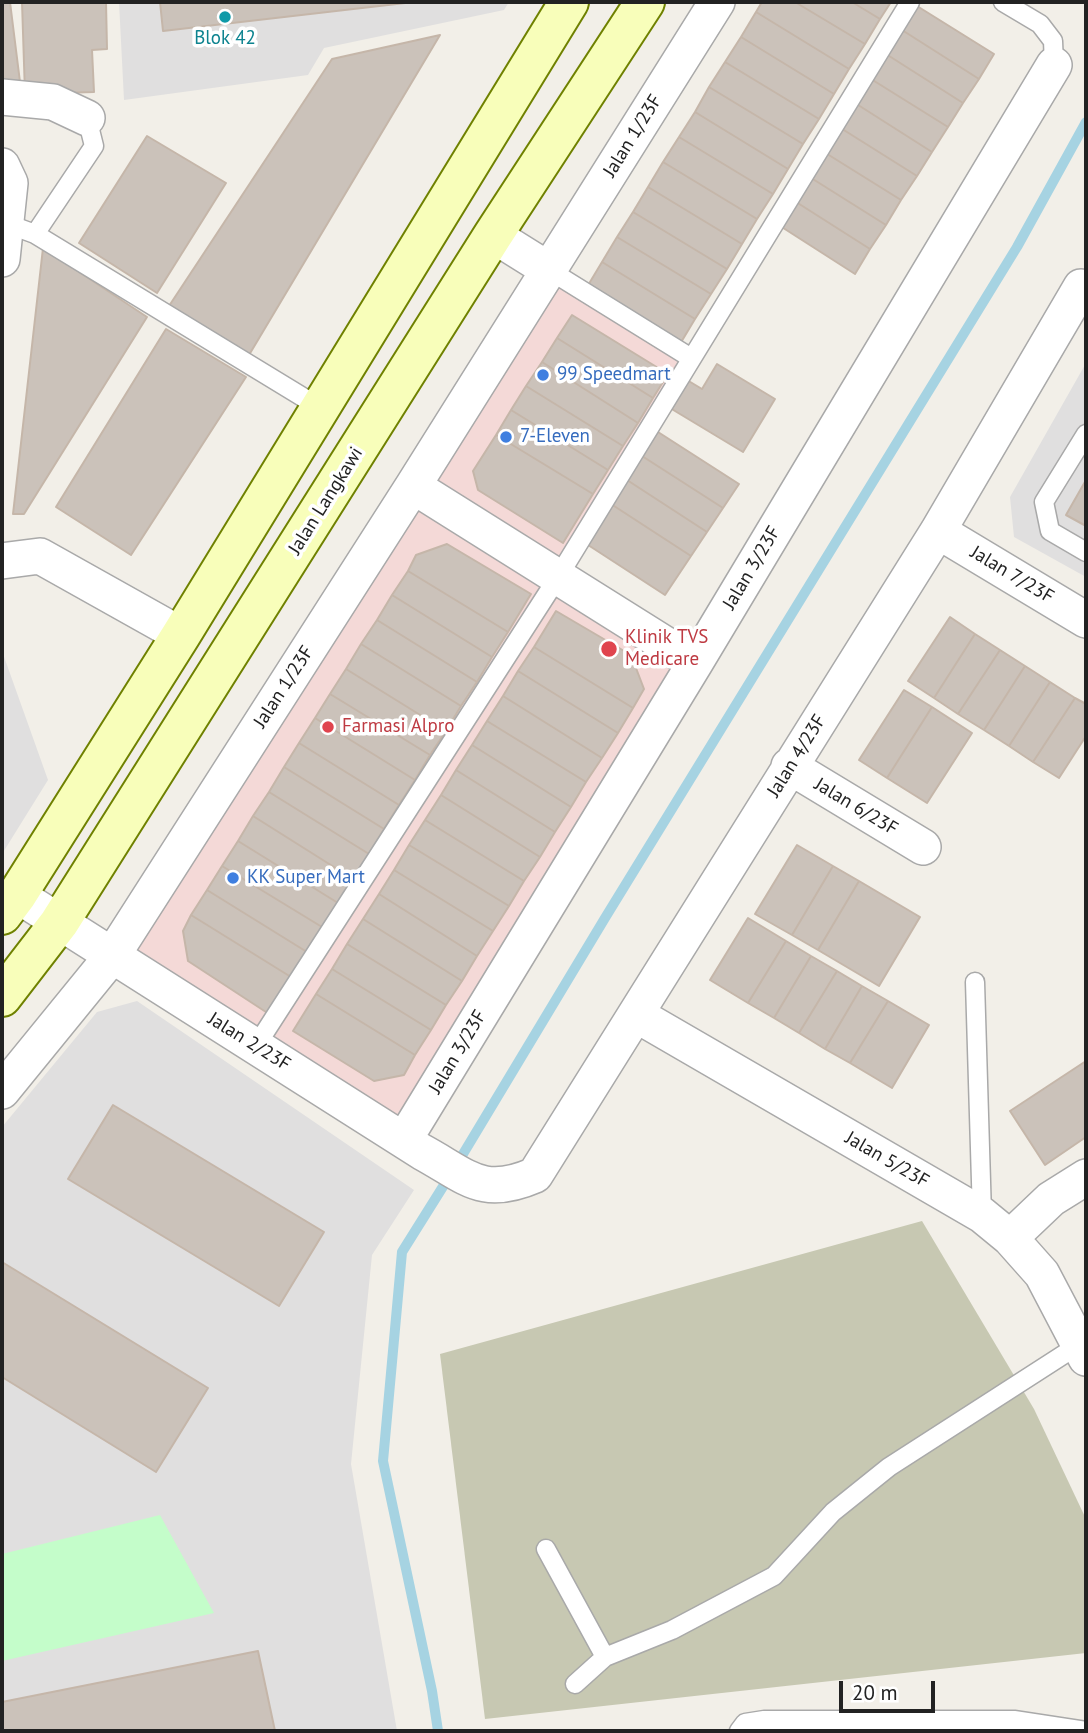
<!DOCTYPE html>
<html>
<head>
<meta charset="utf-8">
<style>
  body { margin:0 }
  #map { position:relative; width:1088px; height:1733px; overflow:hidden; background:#f2efe8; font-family:"PT Sans",sans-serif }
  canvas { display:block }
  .frame { position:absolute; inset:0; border:4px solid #222; pointer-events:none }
  .scale { position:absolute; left:839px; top:1681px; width:96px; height:32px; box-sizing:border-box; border:4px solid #222; border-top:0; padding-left:9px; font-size:21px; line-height:24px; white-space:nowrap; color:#222; -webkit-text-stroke:5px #fff; paint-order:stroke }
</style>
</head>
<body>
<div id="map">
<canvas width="1088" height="1733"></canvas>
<div class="frame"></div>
<div class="scale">20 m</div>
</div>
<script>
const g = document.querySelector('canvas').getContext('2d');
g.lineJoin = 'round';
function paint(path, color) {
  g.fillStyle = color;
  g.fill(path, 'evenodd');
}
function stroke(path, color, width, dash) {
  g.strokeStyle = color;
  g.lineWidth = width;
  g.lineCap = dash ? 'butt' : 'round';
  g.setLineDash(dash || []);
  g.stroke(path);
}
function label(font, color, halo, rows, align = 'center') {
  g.font = font + ' "PT Sans",sans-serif';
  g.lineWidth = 7;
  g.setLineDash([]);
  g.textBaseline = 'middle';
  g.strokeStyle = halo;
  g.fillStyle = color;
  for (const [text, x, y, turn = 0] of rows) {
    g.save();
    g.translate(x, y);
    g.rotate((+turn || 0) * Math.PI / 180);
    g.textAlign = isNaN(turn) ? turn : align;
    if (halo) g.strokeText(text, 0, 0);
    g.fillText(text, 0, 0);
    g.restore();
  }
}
paint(new Path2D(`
  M119,2H509L504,10L324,48L308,75L124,100Z
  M1086,363V577L1014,537L1010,497Z
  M2,651L48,780L2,854Z
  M137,1001L414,1190L372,1255L351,1464L397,1731H2V1127L97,1012Z`), '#e0dfdf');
paint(new Path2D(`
  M554,283L681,360L547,583L680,666L400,1123L131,953Z`), '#f4d9d7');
paint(new Path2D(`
  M922,1221L1034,1409L1086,1519V1653L485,1719L440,1354Z`), '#c7c8b2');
paint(new Path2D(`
  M160,1515L214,1613L2,1661V1554Z`), '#c4fdca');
stroke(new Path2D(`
  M457,1164L605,918L1017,247L1086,122
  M438,1731L432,1691L383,1461L402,1252L449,1177`), '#a6d3e2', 10);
const building = new Path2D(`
  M2,2H10L20,82L2,84Z
  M22,2H106L107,49L92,50L94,92L25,94Z
  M160,2H414L163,31Z
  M762,2H795L865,44L849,69L756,12Z
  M795,2H852L880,19L865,44Z
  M852,2H891L880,19Z
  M917,6L994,54L979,79L902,30Z
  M756,12L849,69L834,94L741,37Z
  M902,30L979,79L963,103L886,54Z
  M440,35L249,355L169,306L332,59Z
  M741,37L834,94L819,119L725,62Z
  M886,54L963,103L948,127L871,79Z
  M725,62L819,119L803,144L709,87Z
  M871,79L948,127L932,152L855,103Z
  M709,87L803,144L788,169L695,112Z
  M855,103L932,152L917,176L839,127Z
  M695,112L788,169L773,194L679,137Z
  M839,127L917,176L901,200L824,152Z
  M147,136L226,183L157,293L79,243Z
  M679,137L773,194L757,219L663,162Z
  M824,152L901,200L886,225L808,176Z
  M663,162L757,219L742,244L648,187Z
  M808,176L886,225L870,249L793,200Z
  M648,187L742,244L727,269L633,212Z
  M793,200L870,249L855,274L777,224Z
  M633,212L727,269L711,294L617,237Z
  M617,237L711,294L695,319L602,262Z
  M43,248L147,317L24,514H13Z
  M602,262L695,319L680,344L587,287Z
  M572,315L668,374L653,398L557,338Z
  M166,329L246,377L131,555L56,507Z
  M557,338L653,398L638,423L542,362Z
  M542,362L638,423L623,446L526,386Z
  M717,364L775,399L743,452L670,408L687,380L702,389Z
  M526,386L623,446L608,470L511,410Z
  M511,410L608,470L593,494L496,435Z
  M658,432L739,484L723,508L642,456Z
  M496,435L593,494L563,543L478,490L473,471Z
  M642,456L723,508L707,532L627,480Z
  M627,480L707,532L691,556L611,504Z
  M1086,480V526L1066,515Z
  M611,504L691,556L665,595L585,543Z
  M447,544L531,594L508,632L408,571L416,555Z
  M408,571L508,632L492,657L392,595Z
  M392,595L492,657L477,682L377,620Z
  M556,611L631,655L644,689L633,708L534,647Z
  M950,617L975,634L934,698L908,681Z
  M377,620L477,682L461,706L361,644Z
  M975,634L1000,650L958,714L934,698Z
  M361,644L461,706L446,731L346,669Z
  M534,647L633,708L618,733L518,671Z
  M1000,650L1025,666L984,730L958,714Z
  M1025,666L1050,682L1009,746L984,730Z
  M346,669L446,731L430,755L330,694Z
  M518,671L618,733L602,758L503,696Z
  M1050,682L1075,698L1033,762L1009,746Z
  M904,690L932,707L887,778L859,760Z
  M330,694L430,755L415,780L315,718Z
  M503,696L602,758L586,782L487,721Z
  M1075,698L1086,704V736L1059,778L1033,762Z
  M932,707L972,733L927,803L887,778Z
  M315,718L415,780L399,805L299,743Z
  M487,721L586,782L571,807L472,745Z
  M299,743L399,805L384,829L284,767Z
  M472,745L571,807L555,832L456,770Z
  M284,767L384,829L369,854L269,792Z
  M456,770L555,832L540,857L441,795Z
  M269,792L369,854L353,879L253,816Z
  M441,795L540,857L524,881L425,820Z
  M253,816L353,879L338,903L238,841Z
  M425,820L524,881L509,906L409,845Z
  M238,841L338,903L322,927L222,866Z
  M409,845L509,906L493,931L394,870Z
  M797,845L833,866L792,935L755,914Z
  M222,866L322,927L307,952L207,890Z
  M833,866L859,881L818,950L792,935Z
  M394,870L493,931L477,956L379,894Z
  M859,881L920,917L879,986L818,950Z
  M207,890L307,952L291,977L191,915Z
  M379,894L477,956L462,981L363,919Z
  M191,915L291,977L269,1014L188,961L183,931Z
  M748,918L786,941L748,1003L710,980Z
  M363,919L462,981L446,1005L347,944Z
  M786,941L811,956L774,1018L748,1003Z
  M347,944L446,1005L431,1030L332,969Z
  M811,956L837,971L799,1033L774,1018Z
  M332,969L431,1030L415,1055L316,994Z
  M837,971L862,986L825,1049L799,1033Z
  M862,986L888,1001L850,1063L825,1049Z
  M316,994L415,1055L404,1075L374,1081L293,1031Z
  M888,1001L929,1025L892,1088L850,1063Z
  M1086,1061V1137L1045,1165L1010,1111Z
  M113,1105L324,1232L279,1306L68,1179Z
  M2,1262L208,1388L156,1472L2,1377Z
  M258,1651L275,1731H2V1702Z`);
paint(building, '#cbc2ba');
stroke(building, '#c5b6a9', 2);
const lane = new Path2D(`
  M1003,2L1040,24L1053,41L1054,65
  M5,223L35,234L319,407
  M35,234L94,146L87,118
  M549,270L691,358
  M1086,434L1044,502L1050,531L1086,552
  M975,982L982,1215
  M256,1046L558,577L910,2
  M546,1549L605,1657
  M575,1684L605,1657L672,1630L774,1576L833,1512L889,1467L1080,1344
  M739,1731L745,1723L764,1720H1014L1086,1731`);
const street = new Path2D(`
  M2,97L53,102L87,118
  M2,166L10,183L2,259
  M493,235L549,270
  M413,486L695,663
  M938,531L1086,620
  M2,561L40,556L181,635
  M789,766L923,847
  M17,895L422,1152C468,1177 482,1198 535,1175L938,531L1081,287
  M637,1015L982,1215L1010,1238L1042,1274L1086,1358
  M2,1091L112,956L413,486L717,2
  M404,1140L695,663L1054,65
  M1010,1238L1051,1199L1086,1177`);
const secondary = new Path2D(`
  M2,915L17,895L181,635L569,2
  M2,997L59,923L493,235L645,2`);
stroke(lane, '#a9a9a9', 21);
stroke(street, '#a9a9a9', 38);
stroke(secondary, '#6f8100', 42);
stroke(lane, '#fff', 18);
stroke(street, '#fff', 35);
stroke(secondary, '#f8feba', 38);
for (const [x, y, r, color] of [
  [225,17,7,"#0f9aa8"],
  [543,375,7,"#3f7fe0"],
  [506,437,7,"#3f7fe0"],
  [609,649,9,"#e0444e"],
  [328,727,7,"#e0444e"],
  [233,878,7,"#3f7fe0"]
]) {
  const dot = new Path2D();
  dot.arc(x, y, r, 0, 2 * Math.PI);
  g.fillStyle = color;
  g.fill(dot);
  stroke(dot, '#fff', 2.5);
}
label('19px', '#0d838f', '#fff', [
  ["Blok 42",225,39]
]);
label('19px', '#222', '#fff', [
  ["Jalan 1/23F",633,136,-58],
  ["Jalan Langkawi",326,501,-58],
  ["Jalan 3/23F",752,568,-59],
  ["Jalan 7/23F",1012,575,31],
  ["Jalan 1/23F",284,687,-57],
  ["Jalan 4/23F",797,756,-58],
  ["Jalan 6/23F",856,807,31],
  ["Jalan 2/23F",249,1042,32],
  ["Jalan 3/23F",458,1052,-59],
  ["Jalan 5/23F",887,1160,30]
]);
label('19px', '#366cbe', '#fff', [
  ["99 Speedmart",557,375],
  ["7-Eleven",520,437],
  ["KK Super Mart",247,878]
], 'left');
label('19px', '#be3a42', '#fff', [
  ["Klinik TVS",625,638],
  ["Medicare",625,660],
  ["Farmasi Alpro",342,727]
], 'left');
</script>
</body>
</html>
